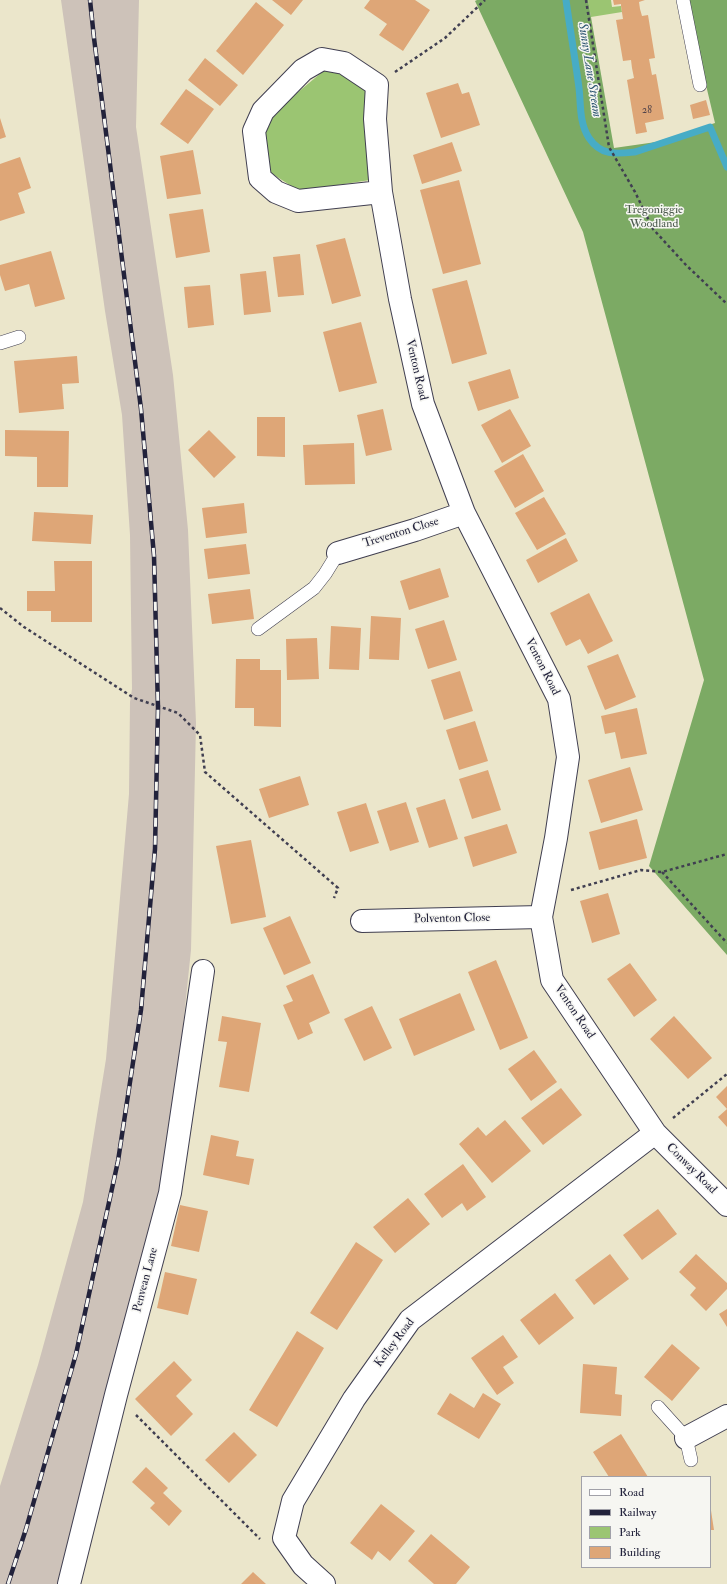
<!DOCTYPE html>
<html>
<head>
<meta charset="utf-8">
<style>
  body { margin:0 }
  #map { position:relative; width:727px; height:1584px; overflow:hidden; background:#ebe6cb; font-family:"IM FELL Double Pica",serif }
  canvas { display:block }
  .legend { position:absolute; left:581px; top:1476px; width:130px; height:92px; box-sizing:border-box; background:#f6f6f2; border:1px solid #a1a1a9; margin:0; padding:5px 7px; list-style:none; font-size:12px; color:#22223b }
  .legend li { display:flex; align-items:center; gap:8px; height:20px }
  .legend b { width:20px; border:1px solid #a1a1a9 }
</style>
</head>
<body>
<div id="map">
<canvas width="727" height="1584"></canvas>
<ul class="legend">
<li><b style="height:5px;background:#fff"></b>Road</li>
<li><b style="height:5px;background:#22223b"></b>Railway</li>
<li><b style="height:11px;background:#9bc572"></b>Park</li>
<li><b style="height:11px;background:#dea677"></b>Building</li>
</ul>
</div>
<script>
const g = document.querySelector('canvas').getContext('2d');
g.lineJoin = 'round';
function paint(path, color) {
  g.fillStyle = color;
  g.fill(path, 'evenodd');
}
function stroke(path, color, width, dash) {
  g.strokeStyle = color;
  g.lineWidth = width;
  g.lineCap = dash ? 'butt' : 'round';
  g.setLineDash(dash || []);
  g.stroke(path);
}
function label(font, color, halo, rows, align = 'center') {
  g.font = font + ' "IM FELL Double Pica",serif';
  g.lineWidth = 3;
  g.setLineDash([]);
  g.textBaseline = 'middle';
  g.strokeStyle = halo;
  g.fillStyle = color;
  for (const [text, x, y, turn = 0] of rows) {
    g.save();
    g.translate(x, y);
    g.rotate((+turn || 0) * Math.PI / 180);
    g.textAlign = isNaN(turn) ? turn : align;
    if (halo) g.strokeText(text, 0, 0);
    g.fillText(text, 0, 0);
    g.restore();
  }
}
paint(new Path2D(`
  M61,0H139L136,127L173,375L188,530L196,723L191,950L177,1084L145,1269L64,1584H0V1486L38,1365L83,1202L106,1059L129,794L130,702L132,689L130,535L122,415L105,311Z`), '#cdc2b9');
paint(new Path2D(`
  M588,0H611L612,7L621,6L622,12L591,17Z
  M327,68L370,88V180L299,191L268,171L265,131L273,113Z`), '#9bc572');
paint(new Path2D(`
  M477,0H588L614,148L656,142L715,123L696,43L687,0H727V955L649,866L704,680L583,232L475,1Z`), '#7caa64');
stroke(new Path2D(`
  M566,0C570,29 575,58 579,88C581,104 579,123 589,138C601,156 616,154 635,152L710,127L727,167`), '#47acc6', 7);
paint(new Path2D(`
  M272,0H303L291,15Z
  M370,0H415L430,10L403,51L379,35L387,24L364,8Z
  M613,0H645L639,2L640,9L642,16L648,15L655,58L649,59L652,75L656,74L664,119L645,123L647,132L636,134L627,80L634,78L632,68L631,60L623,61L616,20L623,19L621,6V4L614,5Z
  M256,2L284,25L243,75L216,51Z
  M205,58L238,85L220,106L188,80Z
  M458,83L462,94L469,92L480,125L441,138L426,93Z
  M186,89L214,109L188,144L160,124Z
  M706,100L710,115L693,119L690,105Z
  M0,118L6,137L0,139Z
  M452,142L462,171L422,184L413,155Z
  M193,150L201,194L167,199L160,156Z
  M20,157L31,188L18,193L25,213L0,221V164Z
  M459,180L481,264L443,274L420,190Z
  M203,209L210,252L176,258L169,214Z
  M345,238L361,296L332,304L316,245Z
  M51,251L65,299L35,307L29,284L5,291L0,275V265Z
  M300,254L304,295L278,297L273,257Z
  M266,271L271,312L244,315L240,274Z
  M467,280L487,354L452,364L432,289Z
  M210,285L214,325L188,328L184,287Z
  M361,322L377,383L339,392L323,332Z
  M77,356L79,383L62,384L64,409L19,413L14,361Z
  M510,369L519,398L478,411L468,382Z
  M383,409L392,450L366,456L357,415Z
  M510,409L531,446L502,463L481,425Z
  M257,417H285V457L257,456Z
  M5,430L69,431L68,487H37V457L5,456Z
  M209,430L236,457L214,478L188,450Z
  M354,443L355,484L305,485L303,445Z
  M523,454L544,491L515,508L494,471Z
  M544,497L566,534L537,550L515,513Z
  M244,503L247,533L206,538L202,508Z
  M34,512L93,515L91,544L32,541Z
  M566,538L578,561L538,583L526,560Z
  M246,544L250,574L208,579L204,549Z
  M54,561H92V622H51V611H27V591H55Z
  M440,568L449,597L409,610L400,581Z
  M250,589L254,619L212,624L208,594Z
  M589,593L613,641L588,654L580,639L566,646L550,613Z
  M371,616L401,618L399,660L369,659Z
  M444,620L457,660L428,669L415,629Z
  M331,626L361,628L359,670L329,669Z
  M317,638L319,679L287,680L286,639Z
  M618,654L636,697L605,710L587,666Z
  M236,659H260V670H281V727L254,726V708H235Z
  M460,671L473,711L444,720L431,680Z
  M637,708L647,754L621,759L615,732L605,734L601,716Z
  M475,721L488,761L459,770L446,730Z
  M630,767L643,810L601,823L588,780Z
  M488,770L501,810L472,819L459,779Z
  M300,776L309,805L269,818L259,789Z
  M445,799L458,839L429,848L416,808Z
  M406,802L419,842L390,851L377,811Z
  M366,803L379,843L350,852L337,812Z
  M637,819L647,858L599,870L589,832Z
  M507,824L517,853L473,867L464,837Z
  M251,840L266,917L231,924L216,846Z
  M608,893L620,934L592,943L580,901Z
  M290,916L311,963L284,975L263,928Z
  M496,960L528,1038L500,1050L468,972Z
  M630,963L657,1000L634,1017L607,979Z
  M313,974L330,1013L309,1023L313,1033L298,1040L283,1005L293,1001L286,986Z
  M460,993L475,1030L414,1056L399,1019Z
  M372,1006L392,1048L364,1061L344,1019Z
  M222,1016L261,1023L249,1092L219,1087L227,1042L218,1041Z
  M674,1016L712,1058L688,1079L650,1039Z
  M534,1050L557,1082L531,1101L508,1069Z
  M727,1086V1109L716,1097Z
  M561,1088L582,1115L543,1145L521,1118Z
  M727,1109V1127L718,1117Z
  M505,1120L531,1151L492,1183L459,1144L478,1127L486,1136Z
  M211,1135L239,1141L236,1156L254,1159L249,1185L203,1175Z
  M463,1164L486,1197L467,1211L462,1203L442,1218L424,1194Z
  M408,1198L430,1224L395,1253L373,1227Z
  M180,1205L208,1211L199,1252L171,1246Z
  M658,1209L677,1234L642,1260L623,1235Z
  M356,1242L383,1260L337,1330L310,1313Z
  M610,1254L629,1279L594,1305L575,1280Z
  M696,1254L727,1283V1289L706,1311L690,1295L696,1288L679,1272Z
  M165,1272L197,1279L188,1315L157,1308Z
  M555,1293L574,1318L539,1345L520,1320Z
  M727,1309V1327L719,1314Z
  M297,1331L324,1348L277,1427L249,1410Z
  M503,1335L518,1357L503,1367L514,1383L497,1395L471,1358Z
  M672,1344L700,1368L672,1401L644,1377Z
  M174,1361L192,1380L176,1396L193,1414L171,1436L135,1399Z
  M583,1364L617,1367L615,1394L622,1395L621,1416L580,1413Z
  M450,1393L474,1408L483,1393L501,1404L479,1439L437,1414Z
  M234,1432L257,1455L229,1483L205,1460Z
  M621,1434L648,1477H609L593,1452Z
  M146,1467L168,1488L163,1493L182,1511L169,1526L150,1508L155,1503L132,1482Z
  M381,1504L415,1531L390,1561L378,1551L372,1560L350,1543Z
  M710,1504L714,1530H710Z
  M431,1534L470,1567L456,1584H434L408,1561Z
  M253,1572L266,1584H241Z`), '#dea677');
const lane = new Path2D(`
  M683,0L700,85
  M0,343L19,337
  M258,629L314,588L325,574L338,553
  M658,1407L686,1438L691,1460`);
const street = new Path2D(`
  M381,192L375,119L377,85L344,63L322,59L303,70L263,111L254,131L260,178L276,192L298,201L381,192L400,299L423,404L464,513L559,699L568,757L556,838L541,917L552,980L655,1133L727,1205
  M338,553L415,530L464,513
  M362,921L541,917
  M686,1438L727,1416
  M69,1584L116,1395L170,1193L203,971
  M324,1584L303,1565L284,1538L293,1501L354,1399L410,1320L655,1133`);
stroke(lane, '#403f51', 14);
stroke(street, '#403f51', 24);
stroke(new Path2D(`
  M586,0L609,147L635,192L653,229L686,265L727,304
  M395,72L445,38L485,0
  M0,608L24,627L134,698L178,713L200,735L205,772L338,888L334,898
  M662,872L727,943
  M571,890L641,870L662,872L727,854
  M673,1118L727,1074
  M136,1415L260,1539`), '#403f51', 2.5, [3, 3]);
stroke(lane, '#fff', 13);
stroke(street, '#fff', 22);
const rail = new Path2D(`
  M8,1584L26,1529L76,1354L118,1161L141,1010L155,849L158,708L154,556L141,409L94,38L90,0`);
stroke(rail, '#22223b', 4.5);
stroke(rail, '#f6f6f2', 3, [9]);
label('10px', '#51434a', null, [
  ["28",647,111]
]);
label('12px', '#4c5b4e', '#f6f6f2', [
  ["Tregoniggie",654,210],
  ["Woodland",654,224]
]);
label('12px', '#22223b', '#f6f6f2', [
  ["Venton Road",416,370,77],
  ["Treventon Close",401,533,-17],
  ["Venton Road",542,667,63],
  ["Polventon Close",452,919,-1],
  ["Venton Road",574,1012,56],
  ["Conway Road",691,1169,45],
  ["Penvean Lane",146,1280,-75],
  ["Kelley Road",395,1343,-53]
]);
label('italic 13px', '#315973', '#f6f6f2', [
  ["Sunny Lane Stream",589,70,81]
]);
</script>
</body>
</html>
